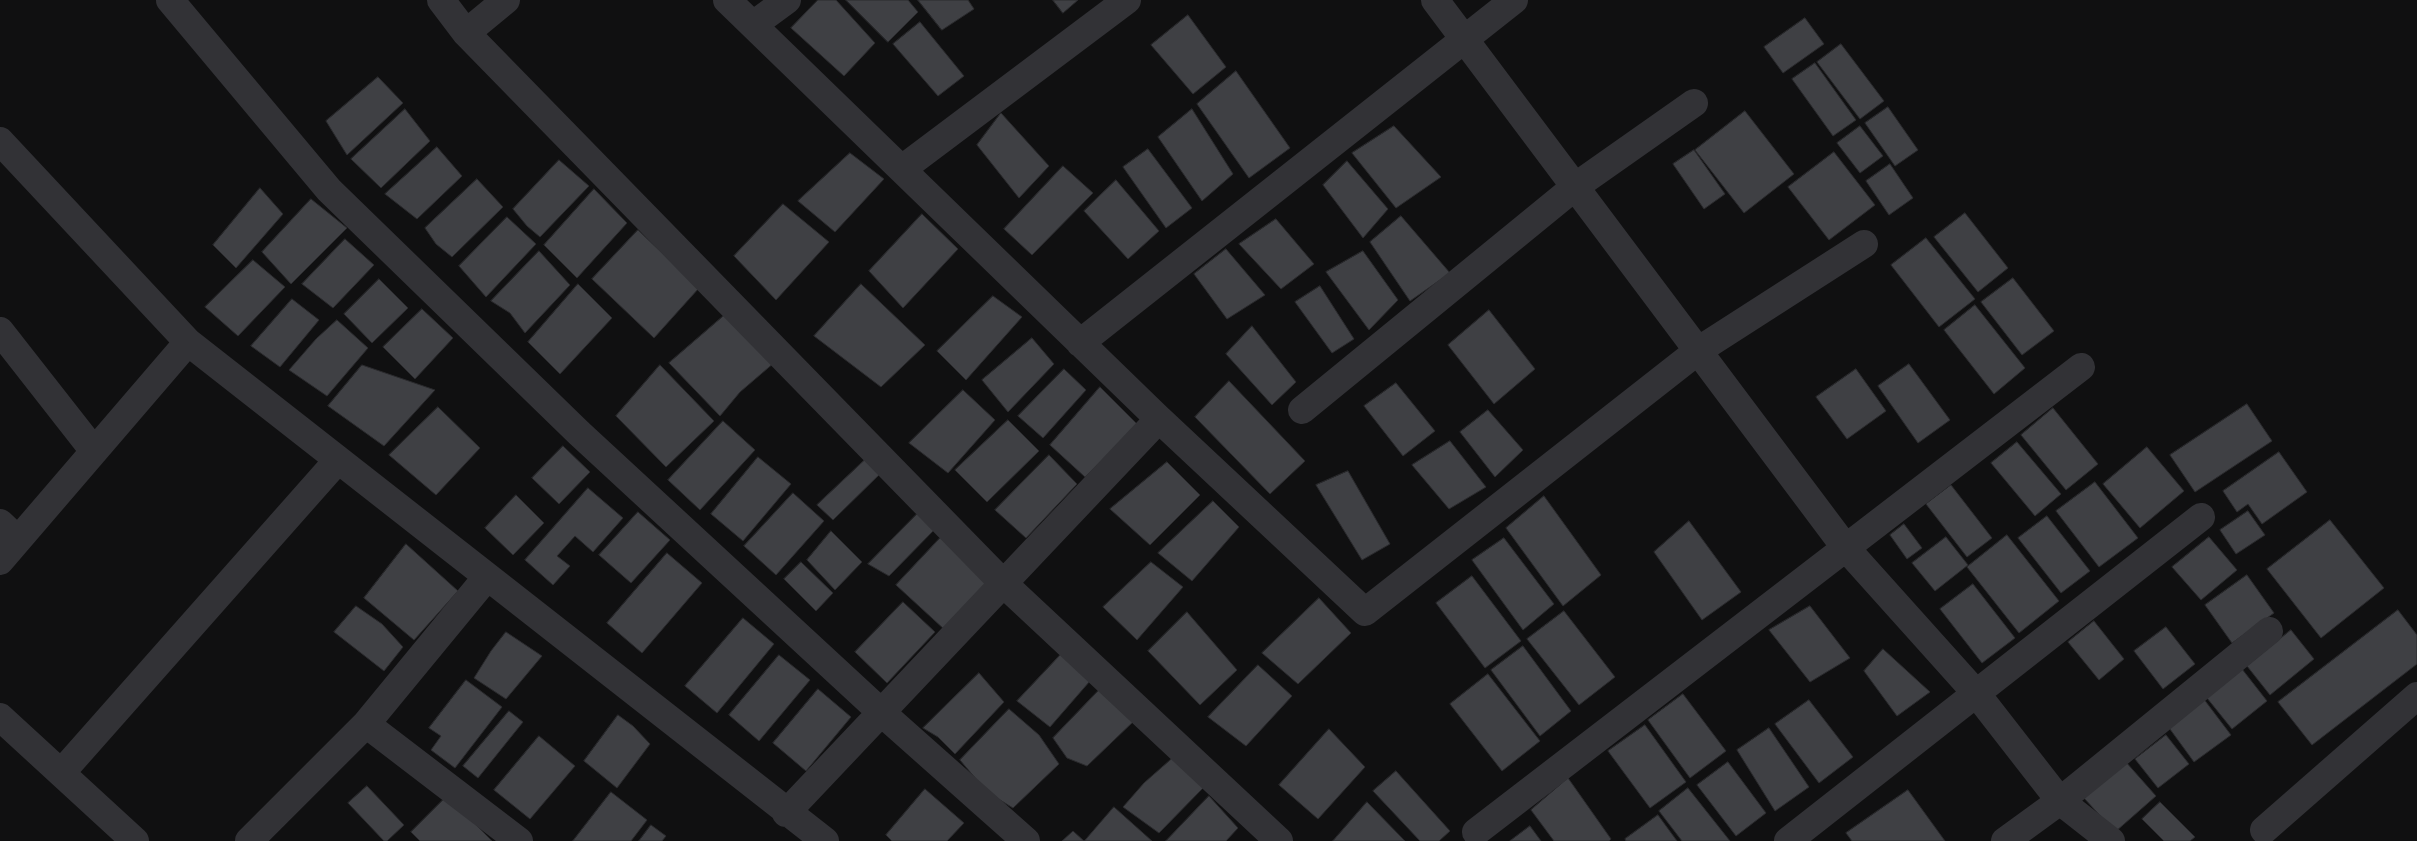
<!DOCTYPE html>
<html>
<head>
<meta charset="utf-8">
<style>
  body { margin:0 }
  canvas { display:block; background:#101011 }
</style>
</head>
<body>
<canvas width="2417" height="841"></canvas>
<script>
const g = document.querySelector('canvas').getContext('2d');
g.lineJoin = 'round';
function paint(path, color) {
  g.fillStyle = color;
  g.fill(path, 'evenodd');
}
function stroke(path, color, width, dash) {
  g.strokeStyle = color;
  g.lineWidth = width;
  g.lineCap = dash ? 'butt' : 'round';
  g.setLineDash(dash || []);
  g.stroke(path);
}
const building = new Path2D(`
  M818,0H836L875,43L844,76L791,28Z
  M846,0H908L918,12L888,42Z
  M918,0H968L974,9L942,30Z
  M1053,0H1078L1063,13Z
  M1188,15L1226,67L1193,94L1151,45Z
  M1805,18L1824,44L1783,73L1764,47Z
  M920,22L964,76L938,96L893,44Z
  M1841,44L1884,101L1860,119L1817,62Z
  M1815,63L1856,120L1833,136L1792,79Z
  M1236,71L1290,148L1249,178L1197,104Z
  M378,77L403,103L347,155L326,121Z
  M1888,107L1918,150L1895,166L1865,123Z
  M405,109L430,141L381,188L351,159Z
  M1192,109L1233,174L1202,201L1158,137Z
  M1745,111L1794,174L1744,213L1695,150Z
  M1001,113L1049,166L1019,198L977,145Z
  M1394,126L1441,177L1396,208L1352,153Z
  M1860,126L1883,156L1860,173L1837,143Z
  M437,147L462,176L417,219L385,194Z
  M1148,149L1192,208L1166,228L1123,167Z
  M1694,150L1725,194L1704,209L1673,164Z
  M1834,152L1875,205L1829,240L1788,187Z
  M850,153L884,179L835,232L798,201Z
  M559,160L589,186L540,237L527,226L513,209Z
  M1347,161L1388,209L1363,238L1323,185Z
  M1890,164L1913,198L1889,215L1866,181Z
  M1063,166L1093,193L1032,255L1004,229Z
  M477,179L503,207L452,257L436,244L425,228Z
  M1116,180L1159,231L1128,259L1084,211Z
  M260,188L283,214L236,268L213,245Z
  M594,189L627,223L577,278L544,245Z
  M311,199L347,228L291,284L262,252Z
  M783,204L829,242L776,300L734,256Z
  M1965,213L2008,268L1978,292L1934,237Z
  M922,214L958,249L903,308L869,271Z
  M1401,216L1450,273L1410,301L1370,242Z
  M507,217L536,244L486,297L459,266Z
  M1276,219L1314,264L1281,289L1239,244Z
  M638,230L699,288L654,338L592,279Z
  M1926,238L1975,299L1939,327L1891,265Z
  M345,239L374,265L333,308L302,284Z
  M1226,249L1265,295L1227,319L1194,274Z
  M539,251L570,285L525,333L510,313L491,301Z
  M1363,251L1398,300L1369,330L1326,272Z
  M253,260L285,287L238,336L205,307Z
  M2013,278L2054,331L2022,355L1981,302Z
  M379,279L408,308L372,343L344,314Z
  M578,284L612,318L560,374L528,342Z
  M861,284L925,345L881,387L814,336Z
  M1320,286L1354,339L1332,353L1295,302Z
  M993,296L1022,317L966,380L937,351Z
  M292,299L319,320L280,367L251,346Z
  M1975,305L2025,368L1994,394L1944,330Z
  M422,309L453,338L415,379L383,347Z
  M1489,310L1535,369L1494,404L1448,345Z
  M727,313L775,362L740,392L720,416L669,363Z
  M337,320L368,348L327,396L289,370L316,339Z
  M1252,326L1296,382L1272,405L1226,354Z
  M1032,338L1054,364L1008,412L982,380Z
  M1909,364L1950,420L1918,443L1878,386Z
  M362,365L435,390L384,446L328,406Z
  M660,365L714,421L666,467L616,416Z
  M1064,369L1086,390L1043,438L1018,416Z
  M1856,369L1886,411L1847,439L1816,397Z
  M1229,381L1305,461L1270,494L1195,417Z
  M1396,383L1435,431L1403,456L1364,406Z
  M1100,387L1138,425L1085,477L1050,445Z
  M963,390L995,420L948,473L909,443Z
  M2247,404L2272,441L2195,492L2170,455Z
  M438,407L480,448L436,495L389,455Z
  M2053,408L2098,464L2066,490L2021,435Z
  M1488,410L1523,450L1495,477L1460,432Z
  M1008,420L1039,451L987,502L955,470Z
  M723,421L755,450L700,510L668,480Z
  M1450,441L1486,487L1449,509L1412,465Z
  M2017,442L2061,494L2035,516L1991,463Z
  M563,446L590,472L559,504L532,478Z
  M2147,447L2184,491L2140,528L2103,484Z
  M2279,452L2307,492L2262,524L2248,504L2237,512L2223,491Z
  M1049,455L1077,484L1026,538L995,510Z
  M869,456L882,472L833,520L817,505Z
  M758,457L791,484L743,541L711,514Z
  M1167,462L1200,495L1150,545L1110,509Z
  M1348,471L1390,544L1362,560L1316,485Z
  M2095,482L2138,538L2099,567L2056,511Z
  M1951,485L1992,538L1967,557L1926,504Z
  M588,488L623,518L593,552L575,536L557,556L570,566L553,585L525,560Z
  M793,493L824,521L776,575L744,546Z
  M516,495L544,523L513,555L485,528Z
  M1544,496L1601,575L1563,606L1506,528Z
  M1213,501L1239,527L1192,581L1158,553Z
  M920,511L936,528L889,576L868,564Z
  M2248,511L2265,535L2236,554L2220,530Z
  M638,512L670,540L631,583L599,555Z
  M2047,516L2090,571L2061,593L2018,538Z
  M2330,520L2384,588L2321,638L2267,569Z
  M1689,521L1741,592L1702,620L1654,552Z
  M1904,524L1922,548L1907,559L1890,535Z
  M831,531L862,562L835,590L807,560Z
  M2007,535L2059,601L2019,633L1967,567Z
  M942,536L990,582L945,630L896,585Z
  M1946,537L1968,565L1935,591L1912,563Z
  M2209,537L2237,570L2201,600L2172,567Z
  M1504,538L1554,604L1523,630L1472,560Z
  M406,544L458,591L414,640L364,598Z
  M667,553L702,583L642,653L607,623Z
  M801,562L833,593L816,611L784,579Z
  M1151,562L1183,587L1137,640L1103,607Z
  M2247,575L2274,613L2232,643L2205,605Z
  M1472,576L1521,641L1485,668L1436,603Z
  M1973,584L2015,638L1982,663L1940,609Z
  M1319,598L1351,633L1298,684L1262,653Z
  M903,602L935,632L887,683L855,652Z
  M356,606L382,624L403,647L384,671L334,632Z
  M1810,606L1850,658L1810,682L1769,630Z
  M2398,610L2417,635V664L2312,745L2278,702Z
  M1564,611L1615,677L1579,705L1527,639Z
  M1187,612L1237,670L1200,705L1148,651Z
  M743,618L774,644L717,713L685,686Z
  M2094,621L2124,659L2099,680L2068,642Z
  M2166,627L2195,664L2163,689L2134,651Z
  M2291,630L2314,659L2270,695L2247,666Z
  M506,632L542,656L506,699L474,678L491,651Z
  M1523,646L1571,711L1540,736L1491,670Z
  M1883,649L1930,692L1897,716L1864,671Z
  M1065,650L1090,681L1050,727L1017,701Z
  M779,655L810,680L759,741L729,715Z
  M1258,665L1292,696L1246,746L1208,717Z
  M2242,669L2267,701L2232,729L2207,698Z
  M979,673L1004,702L955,754L938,737L923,728Z
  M1488,674L1540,741L1502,771L1450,704Z
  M466,680L502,707L455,768L431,750L441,736L429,728Z
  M1103,686L1135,720L1087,766L1067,758L1053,738Z
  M818,689L851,717L806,771L773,743Z
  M1683,694L1726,751L1690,778L1648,720Z
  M2203,698L2231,735L2194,762L2167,725Z
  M1809,700L1853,757L1819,783L1775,724Z
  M1009,709L1039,735L1059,764L1013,808L987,792L960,760Z
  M509,711L523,722L478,778L463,766Z
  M618,715L633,726L650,744L617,788L584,761Z
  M1645,725L1686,782L1650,808L1608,751Z
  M1769,728L1809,787L1775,811L1737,750Z
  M1329,729L1365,767L1318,819L1279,785Z
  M2166,735L2189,764L2158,788L2135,759Z
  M539,736L575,766L530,819L494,790Z
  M1175,756L1204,787L1159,833L1123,807L1144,783Z
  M2125,761L2156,796L2115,832L2084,798Z
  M1728,762L1766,813L1736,836L1697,785Z
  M1396,771L1450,831L1439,841H1420L1373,791Z
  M1568,778L1611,839L1609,841H1554L1531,810Z
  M367,786L404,825L387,841H384L348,803Z
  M1688,788L1730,841H1682L1659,811Z
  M925,789L964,823L947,841H892L886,835Z
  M1908,790L1945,841H1852L1846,833Z
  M611,792L647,820L631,841H573Z
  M447,796L492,841H420L411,832Z
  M1209,796L1238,828L1226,841H1166Z
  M1367,802L1405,841H1333Z
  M2160,802L2195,837L2190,841H2164L2142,819Z
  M1114,807L1152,841H1062L1073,831L1084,841Z
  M1658,815L1677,841H1626L1625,839Z
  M651,825L666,836L662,841H639Z
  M1530,826L1541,841H1510Z`);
paint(building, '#3f4044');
stroke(building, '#2a2a2d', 1);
stroke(new Path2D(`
  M170,0L329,190L579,433L882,713L1026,841
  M441,0L466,33L1004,584L1279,841
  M727,0L1159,419L786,813
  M1435,0L1845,547L1976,693L2060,801L2111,841
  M753,25L787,0
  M466,33L506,0
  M0,141L188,342L825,841
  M902,169L1127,0
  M0,331L94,451
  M1080,343L1514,0
  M1302,410L1576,186L1694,103
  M1159,419L1365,612L1699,350L1864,244
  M0,523L18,540
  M0,561L188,342
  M487,577L366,724L519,841
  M0,717L135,841
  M61,773L338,460
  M2264,830L2417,696
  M1476,832L2081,367
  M249,841L366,724
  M1788,841L2201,517
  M2005,841L2060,801L2269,631`), '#323236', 28);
</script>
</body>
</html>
